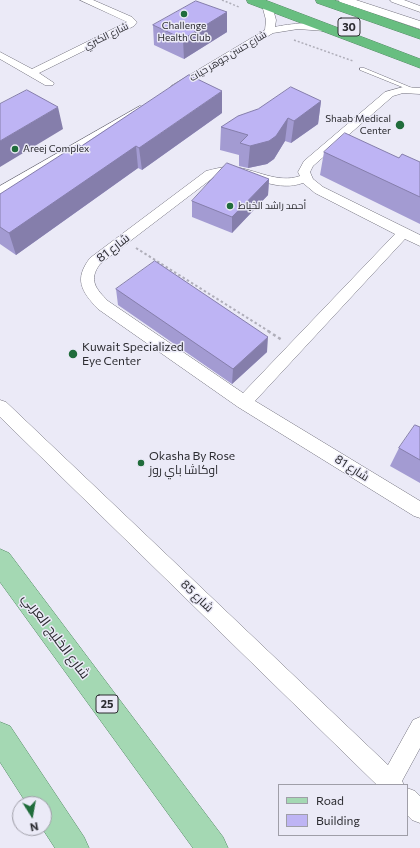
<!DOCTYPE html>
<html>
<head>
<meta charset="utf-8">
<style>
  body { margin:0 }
  #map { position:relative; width:420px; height:848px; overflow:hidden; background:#ebeaf7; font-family:Commissioner,sans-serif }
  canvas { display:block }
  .legend { position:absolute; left:278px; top:784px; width:130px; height:52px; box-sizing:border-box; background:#ebeaf7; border:1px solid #9f9ea8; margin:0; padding:5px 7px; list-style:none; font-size:12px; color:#2c2c31 }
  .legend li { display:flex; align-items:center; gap:8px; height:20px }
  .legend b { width:20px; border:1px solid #9f9ea8 }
  .north { position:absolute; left:12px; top:796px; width:40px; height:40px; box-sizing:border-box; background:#ebeaf7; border:1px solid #9f9ea8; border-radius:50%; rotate:169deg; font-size:11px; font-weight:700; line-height:16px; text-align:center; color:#2c2c31 }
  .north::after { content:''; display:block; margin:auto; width:14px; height:18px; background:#206c3b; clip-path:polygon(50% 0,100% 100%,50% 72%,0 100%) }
</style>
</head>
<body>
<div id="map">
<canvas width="420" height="848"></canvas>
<ul class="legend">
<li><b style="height:5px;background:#a4d8b3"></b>Road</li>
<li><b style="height:11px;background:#beb4f4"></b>Building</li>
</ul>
<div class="north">N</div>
</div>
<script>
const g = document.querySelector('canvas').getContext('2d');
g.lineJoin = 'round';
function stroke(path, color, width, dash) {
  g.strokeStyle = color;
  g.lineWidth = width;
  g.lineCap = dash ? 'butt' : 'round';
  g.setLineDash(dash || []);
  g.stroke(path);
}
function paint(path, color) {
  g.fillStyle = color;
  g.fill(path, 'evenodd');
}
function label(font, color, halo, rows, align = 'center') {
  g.font = font + ' Commissioner,Cairo,sans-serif';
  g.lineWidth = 3;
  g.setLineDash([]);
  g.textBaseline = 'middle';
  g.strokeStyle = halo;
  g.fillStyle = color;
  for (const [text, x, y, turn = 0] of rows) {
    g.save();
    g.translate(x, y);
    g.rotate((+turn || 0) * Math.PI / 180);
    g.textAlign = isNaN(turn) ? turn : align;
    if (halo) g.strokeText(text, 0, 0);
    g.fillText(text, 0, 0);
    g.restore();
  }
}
const service = new Path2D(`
  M360,68H364L417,90L412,91L360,70Z`);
const minor = new Path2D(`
  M80,0H93L132,17L137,22L134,26L39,73L54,83L53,85H45L0,59V52L32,69L127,22Z
  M390,0H404L420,6V12L392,2Z
  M267,2L272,5L276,20L275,27C287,24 322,20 330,28L325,31L298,29L273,33L179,90H171L170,88L171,86L265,30L266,20L262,5Z
  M403,87L420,88V94L403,93L393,96L313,166L310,172L313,179L323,187L420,235V246L405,239L255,401L420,501V518L414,516L238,407L98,309C81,291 74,279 90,258L206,171C215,169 224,166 233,167C256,169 277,184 300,176L298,172L304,161L385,92ZM231,174C256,177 278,192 303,183L315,193L395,234L243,393L108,301C96,289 88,280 100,264L214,177Z
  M140,106L144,107L146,109L144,111L0,195V186Z
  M0,400L6,402L388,765L413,720L420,717V748L402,781L404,785H377L0,417Z
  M407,788L415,791L420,796V823L412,820L407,815Z`);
const tertiary = new Path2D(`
  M338,0H356L420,21V29L340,2Z`);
const primary = new Path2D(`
  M0,549L9,553L223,837L228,848H193L0,582Z
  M0,722L10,726L84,837L89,848H55L42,828H44V804H27L0,762Z`);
const motorway = new Path2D(`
  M247,0H265L420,59V68L248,3Z
  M316,0H334L420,30V39L317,3Z`);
stroke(service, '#72717d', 1);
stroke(minor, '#72717d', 1);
stroke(tertiary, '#72717d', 1);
stroke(primary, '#538b64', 1);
stroke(motorway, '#538b64', 1);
stroke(new Path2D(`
  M222,0L239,7
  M294,40L353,61`), '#afaeb9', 1.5, [2, 2]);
stroke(new Path2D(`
  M136,248L270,332`), '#afaeb9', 2, [2.5, 2.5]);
stroke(new Path2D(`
  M268,331L282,340`), '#afaeb9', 2.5, [3, 3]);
paint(service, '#fff');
paint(minor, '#fff');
paint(tertiary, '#fff');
paint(primary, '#a4d8b3');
paint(motorway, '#68be80');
paint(new Path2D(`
  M227,12V32L184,59L154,45L153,25Z
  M321,101L318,124L291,143L285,141L274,159L267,164L248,168L239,166V155L220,150L221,127Z
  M222,113L142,170L138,168L16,255L0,244V194Z
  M324,152L399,158L420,162V224L320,175Z
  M269,179L268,195L232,233L192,217V201Z
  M116,289L267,352L232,384L118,305Z
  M420,427V483L390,466L399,448Z`), '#a39bd2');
paint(new Path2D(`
  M227,12V32L184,59L183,39Z
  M222,91V113L142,170L139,148Z
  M321,101L318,124L291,143L294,121Z
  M58,107L63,129L0,167V141Z
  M288,118L285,141L274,159L267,164L248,168L250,146Z
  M136,146L138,168L16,255L9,233Z
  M269,179L268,195L232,233V217Z
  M268,337L267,352L232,384L233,369Z`), '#857eab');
const building = new Path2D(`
  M196,1L227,12L183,39L153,25Z
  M189,75L222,91L139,148L136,146L9,233L0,227V194L78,144L81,146Z
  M291,87L321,101L294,121L288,118L276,136L269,141L250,146L240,143L248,135L221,127L238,116L258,109Z
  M27,90L58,107L0,141V104Z
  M345,133L399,158L402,154L420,162V197L324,152Z
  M227,163L269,179L232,217L192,201Z
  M155,261L268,337L233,369L116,289Z
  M415,425L420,427V460L399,448Z`);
paint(building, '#beb4f4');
stroke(building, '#857eab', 1);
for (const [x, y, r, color] of [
  [184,14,4,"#206c3b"],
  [400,125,5,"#206c3b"],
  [15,149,4,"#206c3b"],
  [230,206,4,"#206c3b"],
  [73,354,5,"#206c3b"],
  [141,463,4,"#206c3b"]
]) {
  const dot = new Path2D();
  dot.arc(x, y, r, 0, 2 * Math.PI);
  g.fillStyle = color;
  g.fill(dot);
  stroke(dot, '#ebeaf7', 1.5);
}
label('10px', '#2c2c31', '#ebeaf7', [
  ["Challenge",184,26,"center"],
  ["Health Club",184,38,"center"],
  ["Shaab Medical",391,119,"right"],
  ["Center",391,131,"right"],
  ["Areej Complex",23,149],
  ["أحمد راشد الخياط",238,206]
], 'left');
label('10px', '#2c2c31', '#ebeaf7', [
  ["شارع الكنري",106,36,-26],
  ["شارع حسن جوهر حيات",228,56,-31]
]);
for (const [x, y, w] of [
  [349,27,22],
  [107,704,22]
]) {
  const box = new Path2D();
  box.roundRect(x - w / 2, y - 9, w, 18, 3);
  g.fillStyle = '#ebeaf7';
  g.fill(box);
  stroke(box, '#2c2c31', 1);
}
label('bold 11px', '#2c2c31', null, [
  ["30",349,27],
  ["25",107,704]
]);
label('12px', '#2c2c31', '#ebeaf7', [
  ["شارع 81",113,248,-38],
  ["شارع 81",352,468,32],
  ["شارع 85",197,596,44]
]);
label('12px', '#2c2c31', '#ebeaf7', [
  ["Kuwait Specialized",82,347],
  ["Eye Center",82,361],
  ["Okasha By Rose",149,456],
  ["اوكاشا باي روز",149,470]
], 'left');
label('14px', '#2c2c31', '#ebeaf7', [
  ["شارع الخليج العربي",56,636,53]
]);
</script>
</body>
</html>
